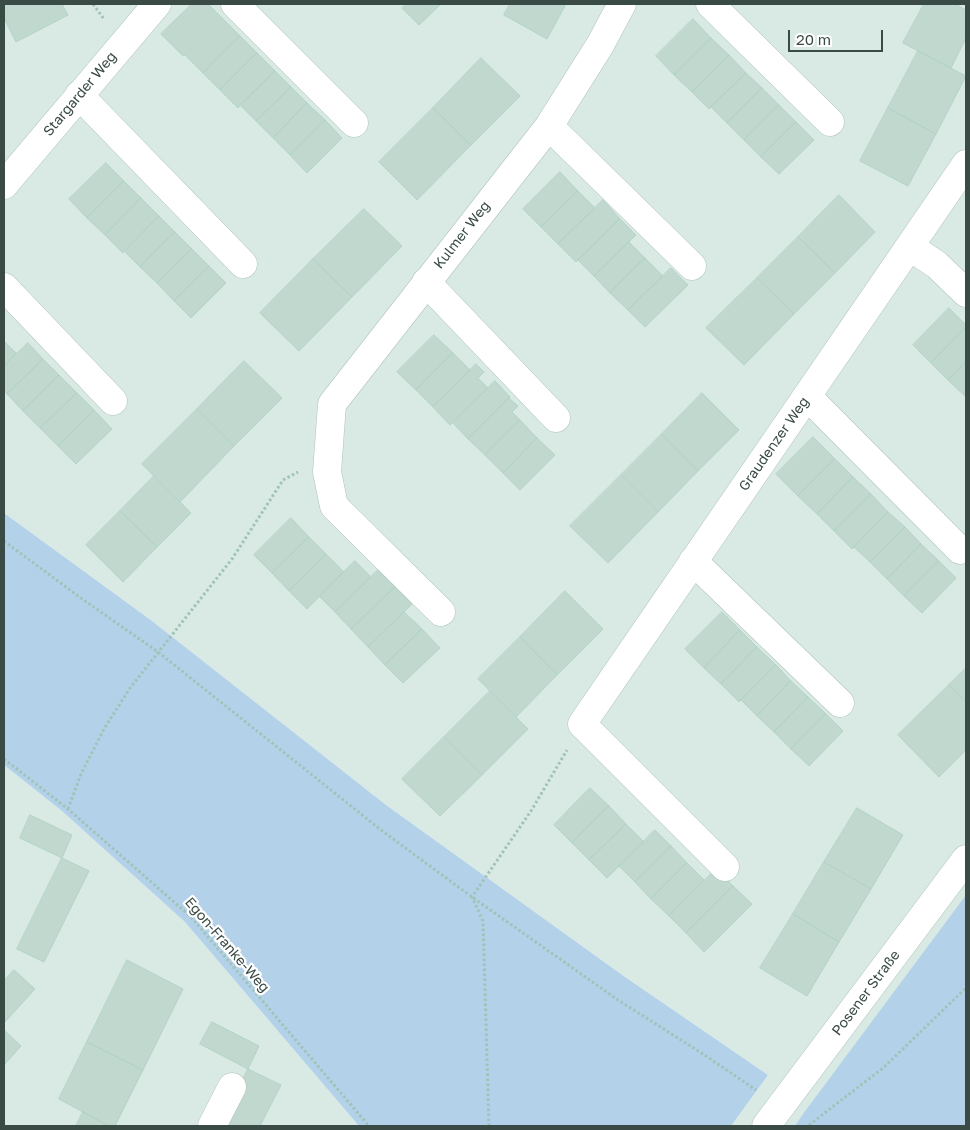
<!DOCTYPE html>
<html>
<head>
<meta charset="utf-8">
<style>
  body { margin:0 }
  #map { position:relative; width:970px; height:1130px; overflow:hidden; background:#ebf6f3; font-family:"Golos Text",sans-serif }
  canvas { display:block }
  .frame { position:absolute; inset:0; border:5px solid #394b44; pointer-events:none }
  .scale { position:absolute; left:788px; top:30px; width:95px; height:22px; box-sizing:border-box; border:2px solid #394b44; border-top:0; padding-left:6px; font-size:15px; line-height:18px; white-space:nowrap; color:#394b44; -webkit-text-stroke:4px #fff; paint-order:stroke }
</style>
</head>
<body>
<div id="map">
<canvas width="970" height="1130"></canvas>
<div class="frame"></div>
<div class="scale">20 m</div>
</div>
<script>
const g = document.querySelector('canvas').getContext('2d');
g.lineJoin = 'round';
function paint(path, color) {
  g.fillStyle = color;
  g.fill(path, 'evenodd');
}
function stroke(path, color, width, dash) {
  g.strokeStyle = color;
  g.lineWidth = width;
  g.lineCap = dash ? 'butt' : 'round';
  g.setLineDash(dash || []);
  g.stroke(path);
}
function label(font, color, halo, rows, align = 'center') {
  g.font = font + ' "Golos Text",sans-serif';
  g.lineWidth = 4.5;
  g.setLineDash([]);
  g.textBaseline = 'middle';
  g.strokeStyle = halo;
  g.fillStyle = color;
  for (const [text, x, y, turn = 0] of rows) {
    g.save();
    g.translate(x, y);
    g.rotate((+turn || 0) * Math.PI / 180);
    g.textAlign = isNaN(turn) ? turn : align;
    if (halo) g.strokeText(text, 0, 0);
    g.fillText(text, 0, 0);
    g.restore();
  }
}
paint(new Path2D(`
  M4,4H966V1126H731L768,1075L625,977L386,805L152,621L4,513Z
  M4,765L62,811L185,922L359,1126H4Z`), '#d9eae5');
paint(new Path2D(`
  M4,513L152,621L386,805L625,977L768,1075L731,1126H359L185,922L62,811L4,765Z
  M966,895V1126H795L803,1114Z`), '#b4d1ea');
const building = new Path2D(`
  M4,4H62L68,15L16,42L4,18Z
  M192,4H208L240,36L203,73L185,55L183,56L161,34Z
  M406,4H441L419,25L402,8Z
  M510,4H566L547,39L504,15Z
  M924,4H955L966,10V38L951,68L903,43Z
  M693,19L711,38L674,75L656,56Z
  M240,36L257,53L220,90L203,73Z
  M711,38L729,55L692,92L674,75Z
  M918,51L966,76L936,134L888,108Z
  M257,53L275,71L238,108L220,90Z
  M729,55L746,73L709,109L692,92Z
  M481,58L520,96L471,145L433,108Z
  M275,71L291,87L256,121L240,105Z
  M746,73L762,88L727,123L711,107Z
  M291,87L307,103L273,138L256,121Z
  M762,88L779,105L744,140L727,123Z
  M307,103L325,120L290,155L273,138Z
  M779,105L796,122L761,157L744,140Z
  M433,108L471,145L417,200L379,162Z
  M888,108L936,134L908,186L860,161Z
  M325,120L342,138L307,173L290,155Z
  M796,122L814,140L779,174L761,157Z
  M106,163L124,181L87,218L69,199Z
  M560,172L578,191L541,227L523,209Z
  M124,181L141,198L105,235L87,218Z
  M578,191L595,208L558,244L541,227Z
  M839,195L875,232L835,273L798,237Z
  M141,198L159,216L123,253L105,235Z
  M603,200L620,219L576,262L558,244Z
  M364,209L402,246L352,297L313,259Z
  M159,216L175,232L140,267L124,251Z
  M620,219L636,235L594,276L578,260Z
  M175,232L192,249L157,283L140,267Z
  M798,237L835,273L794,314L757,278Z
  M629,242L645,258L610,293L594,276Z
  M192,249L209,266L174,301L157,283Z
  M645,258L663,276L628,310L610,293Z
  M313,259L352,297L299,351L260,313Z
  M209,266L226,283L191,318L174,301Z
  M671,268L688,285L645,327L628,310Z
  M757,278L794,314L744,365L706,328Z
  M949,308L966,325V327L931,363L913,345Z
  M966,327V362L948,380L931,363Z
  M434,335L453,353L416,390L397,372Z
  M4,341L16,353L4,366Z
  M28,343L43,359L7,394L4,390V366Z
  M453,353L470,370L433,407L416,390Z
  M43,359L59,375L23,411L7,394Z
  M244,361L282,398L234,446L197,409Z
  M966,362V397L948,380Z
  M476,364L484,372L478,378L488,388L450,425L433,407Z
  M59,375L77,393L40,428L23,411Z
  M495,381L510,397L468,439L453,423Z
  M77,393L94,410L58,446L40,428Z
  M702,393L739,430L698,471L662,434Z
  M509,398L518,406L512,412L520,420L485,455L468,439Z
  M197,409L234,446L180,502L142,464Z
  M94,410L112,429L76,464L58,446Z
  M520,420L537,438L503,473L485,455Z
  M662,434L698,471L658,512L621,475Z
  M813,437L835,459L798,496L776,474Z
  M537,438L555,455L520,490L503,473Z
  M835,459L853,477L817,514L798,496Z
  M621,475L658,512L608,563L570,526Z
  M154,476L191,513L157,547L120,511Z
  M853,477L871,494L834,531L817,514Z
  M871,494L888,512L852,549L834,531Z
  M120,511L157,547L123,582L86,545Z
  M888,512L905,527L870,562L854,547Z
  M291,518L309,537L272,573L254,555Z
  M905,527L921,544L887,579L870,562Z
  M309,537L326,554L289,591L272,573Z
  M921,544L939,561L904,596L887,579Z
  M326,554L344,572L307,609L289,591Z
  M355,561L371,577L335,612L319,596Z
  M939,561L956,578L922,613L904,596Z
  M378,570L395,587L351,629L335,612Z
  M395,587L412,604L368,647L351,629Z
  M565,591L603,629L557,675L520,637Z
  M404,612L422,629L385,665L368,647Z
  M722,612L740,630L704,668L685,649Z
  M422,629L440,648L403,683L385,665Z
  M740,630L757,647L721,684L704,668Z
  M520,637L557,675L516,717L478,679Z
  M757,647L776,665L739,702L721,684Z
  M776,665L791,681L757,716L741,700Z
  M966,668V702L949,685Z
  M791,681L808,697L774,732L757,716Z
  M949,685L966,702V750L939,777L898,735Z
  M490,691L528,729L482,775L444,737Z
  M808,697L826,714L791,749L774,732Z
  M826,714L843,731L809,766L791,749Z
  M444,737L482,775L440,816L402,779Z
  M590,788L609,806L572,843L554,825Z
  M609,806L626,824L589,860L572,843Z
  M857,808L903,835L871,889L824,862Z
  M30,815L72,835L62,858L20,838Z
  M626,824L644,842L607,878L589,860Z
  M655,830L671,846L635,882L619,866Z
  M671,846L687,863L651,899L635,882Z
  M62,858L89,871L44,962L17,949Z
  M824,862L871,889L839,942L793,914Z
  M687,863L704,880L669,916L651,899Z
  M716,869L733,886L686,933L669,916Z
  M733,886L752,904L704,952L686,933Z
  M793,914L839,942L807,996L760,968Z
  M127,960L183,989L143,1070L87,1042Z
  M14,970L35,989L4,1023V981Z
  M212,1022L259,1046L248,1069L200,1044Z
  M4,1030L21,1046L4,1065Z
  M87,1042L143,1070L115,1126H109L59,1099Z
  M248,1069L281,1085L260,1126H220Z
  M83,1112L109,1126H76Z`);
paint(building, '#c1d8cf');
stroke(building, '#b4d3c7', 1);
const minor = new Path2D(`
  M235,4L354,123
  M710,4L830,122
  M79,95L243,264
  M549,126L692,266
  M4,185L157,4
  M910,247L937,265L966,293
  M426,282L556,418
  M4,287L113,401
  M807,396L960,550
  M693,561L840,703
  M441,612L334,506L327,472L332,404L549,126L600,45L622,4
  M725,867L582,724L966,164
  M212,1126L232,1087
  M766,1126L966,859`);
stroke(minor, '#aec2bb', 29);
stroke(new Path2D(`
  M93,4L104,19
  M4,541L78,596L158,652L381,830L472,897L618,1000L703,1054L756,1090
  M4,759L68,809L191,917L369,1126
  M68,809L81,774L104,729L130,688L232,559L283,480L298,472
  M809,1125L883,1068L966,988
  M489,1126L483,921L472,897L531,811L567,750`), '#9fc4b7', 3, [2.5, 2.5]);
stroke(minor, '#fff', 28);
label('14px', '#394b44', '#fff', [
  ["Stargarder Weg",80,94,-50],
  ["Kulmer Weg",462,235,-52],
  ["Graudenzer Weg",774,444,-55],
  ["Egon-Franke-Weg",227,945,49],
  ["Posener Straße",866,993,-53]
]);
</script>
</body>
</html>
